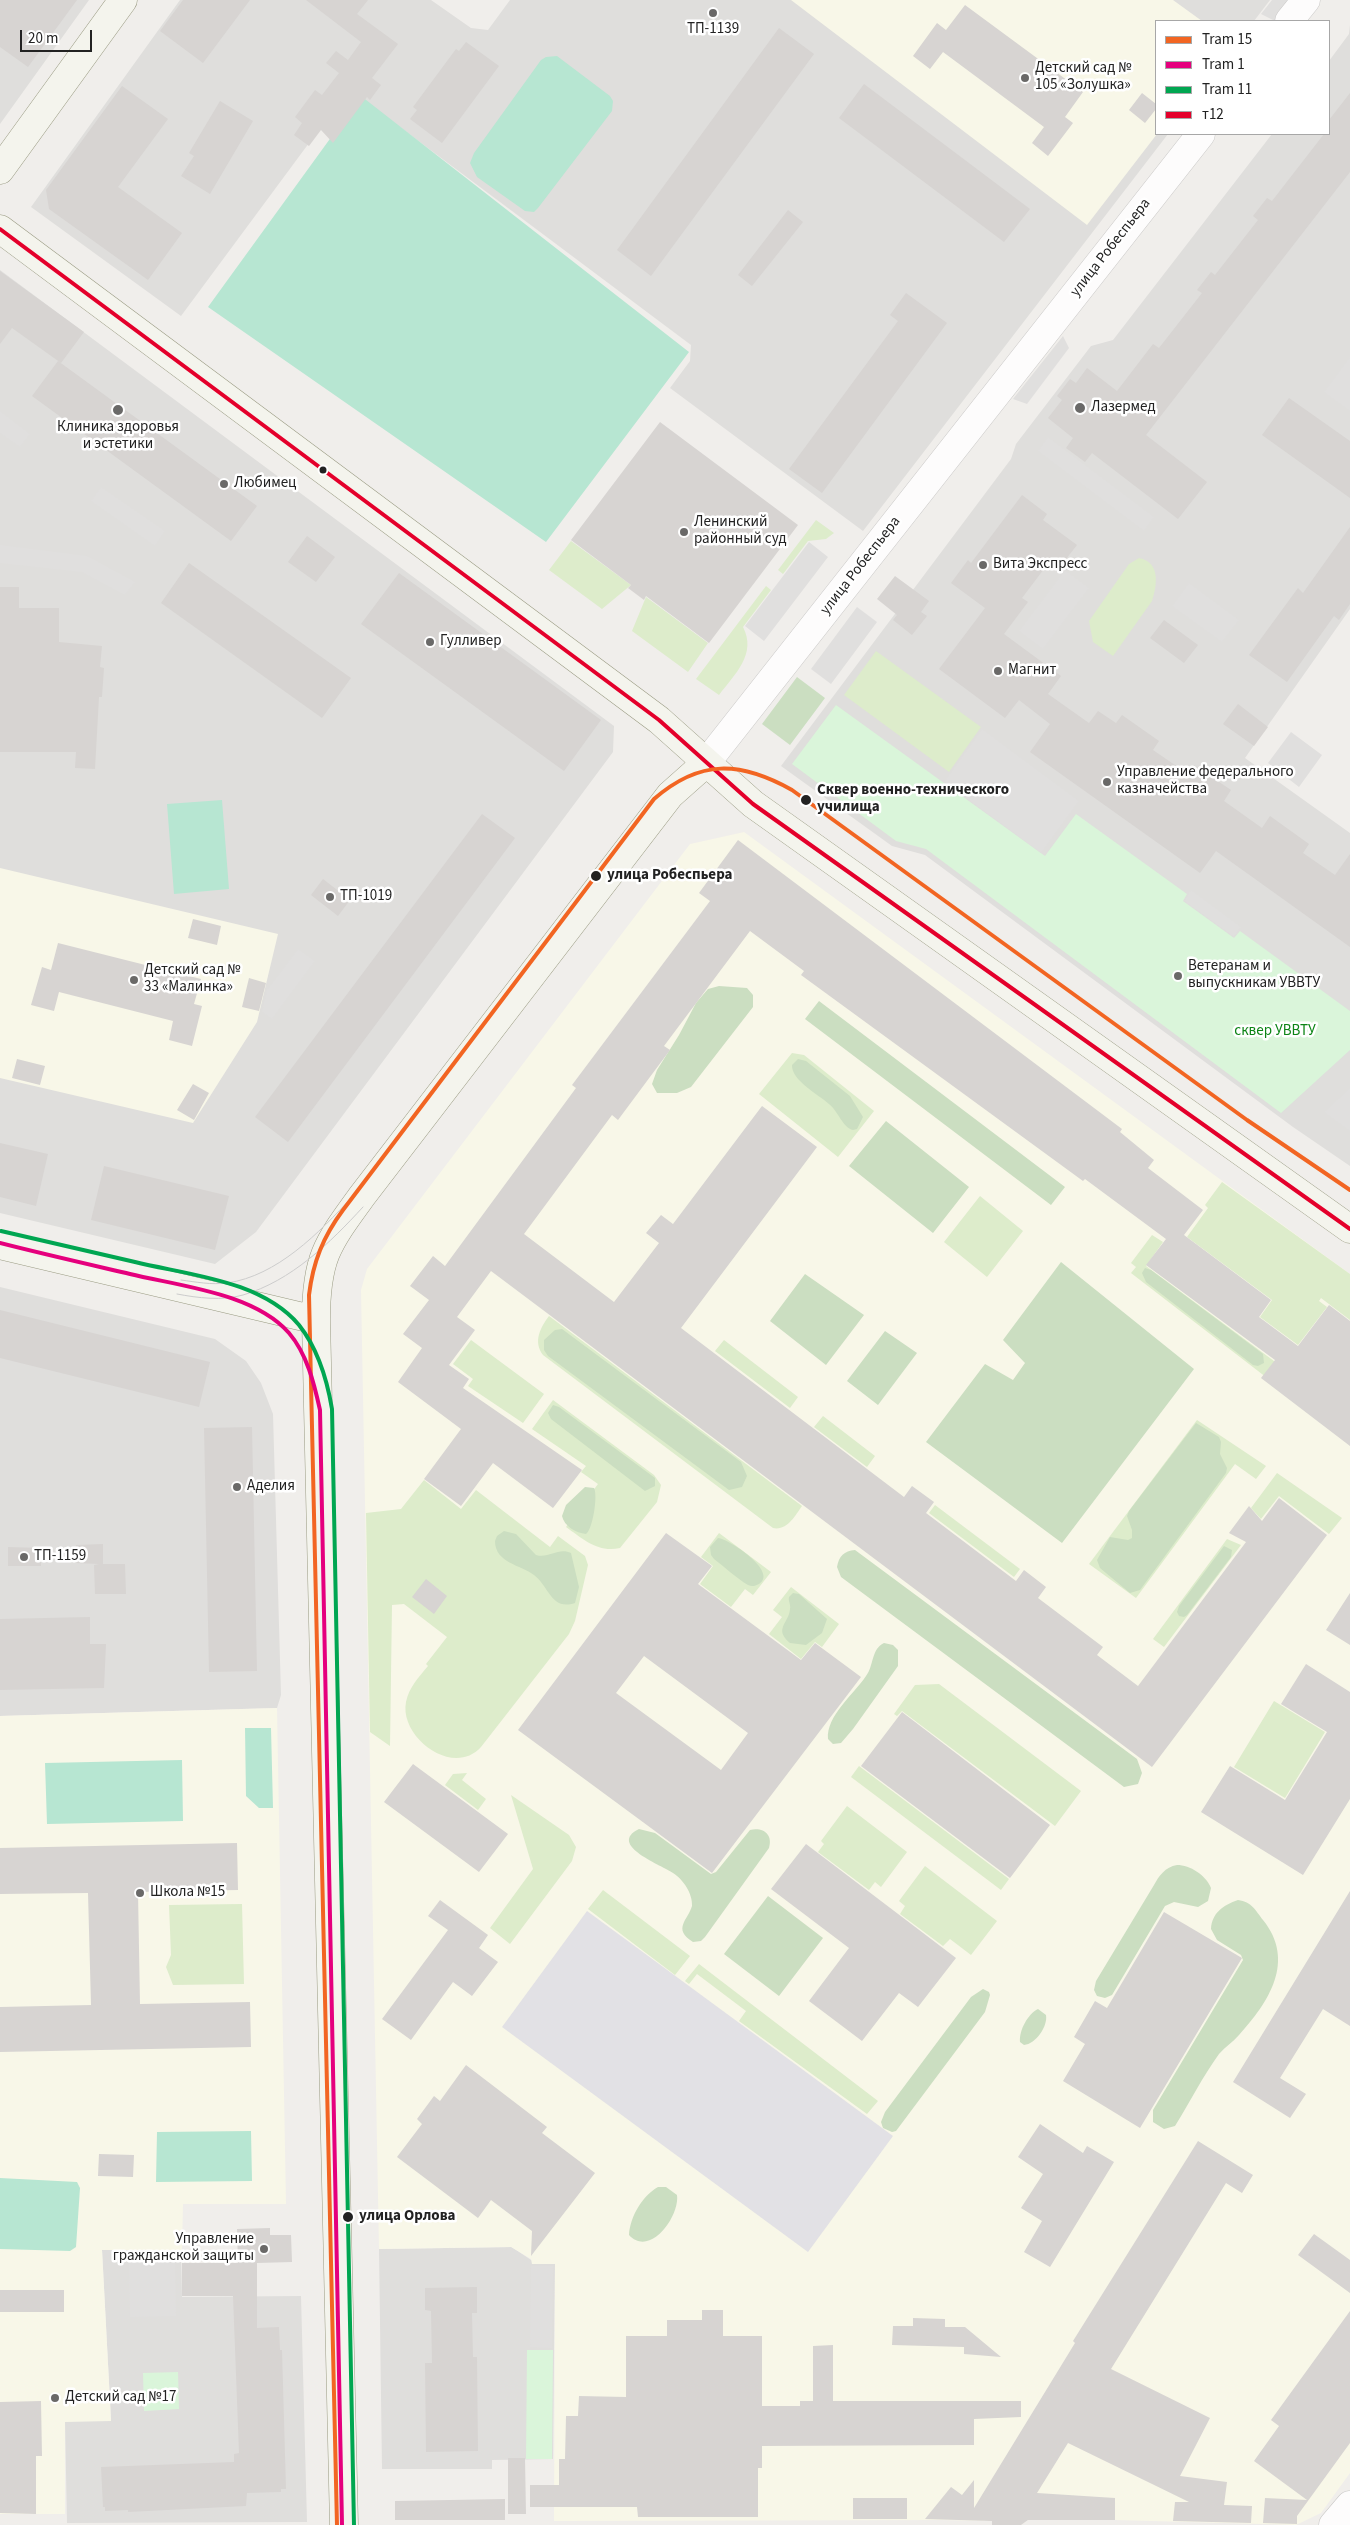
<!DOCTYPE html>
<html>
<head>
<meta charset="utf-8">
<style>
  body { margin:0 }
  #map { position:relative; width:1350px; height:2525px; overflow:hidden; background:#f0eeeb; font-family:"Source Sans 3",sans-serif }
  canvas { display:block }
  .legend { position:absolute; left:1155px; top:20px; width:175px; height:115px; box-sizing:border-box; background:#fff; border:1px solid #a7a7a7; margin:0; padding:6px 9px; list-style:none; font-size:15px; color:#222 }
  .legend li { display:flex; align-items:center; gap:10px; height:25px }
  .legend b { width:25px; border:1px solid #a7a7a7 }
  .scale { position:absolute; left:20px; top:30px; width:72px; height:22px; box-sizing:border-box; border:2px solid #222; border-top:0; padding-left:6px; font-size:15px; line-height:18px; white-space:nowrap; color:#222; -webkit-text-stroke:4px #fff; paint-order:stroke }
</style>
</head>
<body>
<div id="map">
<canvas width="1350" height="2525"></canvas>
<ul class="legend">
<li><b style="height:6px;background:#f26522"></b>Tram 15</li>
<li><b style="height:6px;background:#e5007d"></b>Tram 1</li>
<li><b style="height:6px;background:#00a651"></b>Tram 11</li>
<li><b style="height:6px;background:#e4002b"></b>т12</li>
</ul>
<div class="scale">20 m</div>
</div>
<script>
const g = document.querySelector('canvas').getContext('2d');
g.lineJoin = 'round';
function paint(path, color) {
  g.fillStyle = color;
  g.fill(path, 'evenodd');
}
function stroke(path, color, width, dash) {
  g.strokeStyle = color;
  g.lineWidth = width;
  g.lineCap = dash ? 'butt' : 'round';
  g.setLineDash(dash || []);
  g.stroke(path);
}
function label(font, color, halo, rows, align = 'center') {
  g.font = font + ' "Source Sans 3",sans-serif';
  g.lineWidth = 5;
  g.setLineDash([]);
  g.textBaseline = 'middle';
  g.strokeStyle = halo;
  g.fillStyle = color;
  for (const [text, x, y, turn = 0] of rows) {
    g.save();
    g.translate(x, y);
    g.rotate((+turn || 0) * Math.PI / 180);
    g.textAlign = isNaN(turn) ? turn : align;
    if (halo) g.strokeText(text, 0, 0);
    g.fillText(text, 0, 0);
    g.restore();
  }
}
paint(new Path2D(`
  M0,0H89L0,124Z
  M180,0H431L471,28L488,30L510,0H1270L1254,21H1156V134H1168L863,531L670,388L690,361L691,345L349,89L181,316L31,207Z
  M1350,25V609L1245,758L1350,833V1166L1293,1127L925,855L892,846L781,766L1011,459L1016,444L1091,346L1113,340L1272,134H1329V61L1349,34Z
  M0,270L614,726L613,752L256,1232L215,1264L0,1213Z
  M0,1287L215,1339L246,1361L261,1383L273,1414L281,1695L277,1708L0,1716Z
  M512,2247L531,2260L555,2264L553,2459L492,2460V2469H382L379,2249Z
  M102,2250H181L182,2297L301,2296L307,2522L67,2523L65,2421L111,2420Z`), '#dfdedc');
paint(new Path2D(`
  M791,0H1173L1202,21H1156L1157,134L1087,225Z
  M744,832L1350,1274V2473L1321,2513L1296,2525L1115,2520H1028L1021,2525H992V2521L940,2520L554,2521L555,2264H532L531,2259L511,2247L379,2249L361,1290L367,1269L690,844Z
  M0,868L278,934L257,1022L193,1123L0,1078Z
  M277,1708L286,2204H183L182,2250H102L111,2421L65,2422V2514H0V1716Z`), '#f8f7e8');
paint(new Path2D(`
  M816,520L834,533L826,539L808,541L783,574L778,570Z
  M571,541L631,585L602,609L549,570Z
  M1139,558C1161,562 1157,586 1152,601L1113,656L1093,642L1089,621L1129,564Z
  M766,586L771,590L743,627C757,654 735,674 719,695L696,679Z
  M646,597L708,643L688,672L632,631Z
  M876,651L981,727L949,772L844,695Z
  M792,1053L804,1055L874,1111L838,1157L759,1094Z
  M1222,1182L1350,1274V1320L1321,1298L1319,1301L1327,1307L1298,1345L1260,1317L1272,1300L1187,1237L1208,1208L1205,1205Z
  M980,1196L1023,1231L987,1277L944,1242Z
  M1152,1235L1163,1242L1146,1266L1282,1367L1271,1381L1131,1273L1136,1267L1131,1263Z
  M549,1316L802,1506C795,1516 787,1531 773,1528L543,1355C533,1342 540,1328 549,1316Z
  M471,1340L544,1394L523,1423L468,1386L473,1379L453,1364Z
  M724,1340L798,1397L790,1408L715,1351Z
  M553,1400L654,1475L661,1485L657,1502L620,1548C598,1553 583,1539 566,1527L598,1484L581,1472L586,1466L532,1429Z
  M823,1416L875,1456L867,1467L814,1427Z
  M1197,1420L1266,1466L1256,1479L1235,1464L1136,1598L1089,1564Z
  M1277,1473L1342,1518L1329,1534L1279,1496L1261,1519L1251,1508Z
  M424,1480L461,1509L476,1490L550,1547L558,1536L585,1556L588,1565L575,1621L569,1634L481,1747C453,1778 399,1737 406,1702C409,1687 419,1677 428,1666L426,1664L447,1637L404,1604L392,1605L390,1746L370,1732L366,1513L401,1509Z
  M935,1505L1020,1569L1014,1577L929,1513Z
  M719,1533L771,1572L753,1595L745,1589L731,1607L700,1584L713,1566L701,1557Z
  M1227,1539L1241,1545L1164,1647L1153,1639Z
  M791,1587L839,1624L822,1647L815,1642L801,1659L769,1634L782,1617L773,1610Z
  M939,1684L1081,1791L1055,1826L902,1711L897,1716L894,1714L915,1685Z
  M1274,1701L1325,1732L1285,1798L1234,1767Z
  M859,1766L1009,1879L1001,1890L851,1777Z
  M467,1773L462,1780L486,1799L478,1810L445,1785L453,1774Z
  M511,1795L569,1835L576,1847L572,1861L510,1944L490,1928L533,1869Z
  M847,1806L907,1852L881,1887L875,1882L869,1890L818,1852L824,1844L821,1841Z
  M925,1866L997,1921L971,1955L950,1939L943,1946L900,1914L905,1906L899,1901Z
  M603,1890L690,1956L675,1975L588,1909Z
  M242,1904L244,1984L173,1985L166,1967L171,1955L169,1905Z
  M699,1964L878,2101L867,2114L739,2021L746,2011L697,1974L689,1984L685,1981Z`), '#ddeccb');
paint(new Path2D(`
  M797,677L825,698L790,745L762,724Z
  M719,986L747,988L753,995V1007L691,1087L677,1093H657L652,1084L657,1070L679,1035L696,1003L708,989Z
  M819,1001L1065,1187L1051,1205L805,1019Z
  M798,1059L806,1061L850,1096L863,1117L857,1129L853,1130C843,1128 838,1111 829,1104C819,1095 791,1080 792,1065Z
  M886,1121L969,1187L933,1233L849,1166Z
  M1061,1262L1194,1369L1062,1543L926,1442L985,1364L1013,1380L1025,1363L1003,1340Z
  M1145,1268L1151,1270L1263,1354L1264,1363L1258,1366L1253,1365L1146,1282L1142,1273Z
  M805,1274L864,1315L826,1365L770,1321Z
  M562,1329L741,1462L747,1476L742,1487L729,1490L548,1356L544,1350V1340L555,1330Z
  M885,1331L917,1353L878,1405L847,1381Z
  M553,1405L559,1407L655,1478V1486L645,1491L551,1419L548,1413Z
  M1196,1423L1219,1437L1221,1442L1220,1454L1227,1468L1226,1473L1140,1590L1130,1593L1100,1568L1097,1560L1110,1537L1128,1540L1132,1538V1530L1127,1516L1129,1511Z
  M585,1487L594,1488C598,1495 593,1529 586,1534C576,1533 564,1526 562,1516L566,1505Z
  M504,1531L516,1534L536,1555C549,1559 558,1547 571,1553L579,1587L575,1603C551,1611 549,1586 534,1575C521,1565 495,1563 495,1541L497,1536Z
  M718,1538C729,1539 779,1572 759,1584C755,1586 752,1587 748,1585C736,1578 725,1567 714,1559L711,1555L710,1547Z
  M1224,1546L1232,1550L1231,1557L1187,1615L1184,1617L1179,1616L1177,1612L1179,1606Z
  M855,1550L1137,1759L1142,1773L1138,1784L1124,1787L841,1577L837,1567C839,1556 844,1551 855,1550Z
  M793,1593L799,1594L827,1619L822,1633L806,1645L790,1643C773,1629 789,1623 790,1609C791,1605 788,1601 789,1597Z
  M884,1643L893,1645L898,1650V1666L853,1729L841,1743L833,1744L828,1739C826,1716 854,1694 866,1676C874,1666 871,1649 884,1643Z
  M639,1829L655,1833L711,1874L716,1872L750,1830C764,1827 773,1835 769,1848L705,1937L701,1941L693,1942C672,1929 688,1920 692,1906C693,1894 683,1879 673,1873C664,1866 606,1845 639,1829Z
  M1177,1865C1190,1865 1206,1875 1211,1888L1208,1901L1198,1907L1174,1902L1165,1906L1112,1995L1105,1998L1097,1996L1094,1990L1096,1981L1154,1885C1159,1876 1165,1867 1177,1865Z
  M768,1896L823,1938L779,1996L724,1954Z
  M1238,1900C1252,1902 1255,1910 1263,1920C1296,1961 1269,2002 1239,2035C1233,2042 1225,2047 1219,2054C1203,2076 1190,2102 1175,2126L1164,2129L1153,2122V2110L1243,1960L1241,1955L1217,1940L1211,1929C1212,1913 1223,1905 1238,1900Z
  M983,1989L989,1992L990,1995L985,2012L896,2131L892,2132L883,2128L881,2122L885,2112L971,1997Z
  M1038,2009L1046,2015C1048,2026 1036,2044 1024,2045L1020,2042C1019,2030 1028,2014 1038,2009Z
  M658,2187H666L677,2195C680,2216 650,2258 629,2235C630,2217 642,2196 658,2187Z`), '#cbdec1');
paint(new Path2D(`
  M836,705L1045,856L1076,814L1187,894L1183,901L1234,938L1240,931L1350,1011V1050L1281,1113L926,849L896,841L792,764Z
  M527,2350H553L552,2459H526Z
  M178,2372L179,2409L144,2411L143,2373Z`), '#daf5da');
paint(new Path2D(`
  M557,56L610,96L613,101L612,111L538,208L534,212L525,211L477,177L470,163L474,153L541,60L546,57Z
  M361,96L689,352L546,542L208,307Z
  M222,800L229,889L174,894L167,804Z
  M245,1728H271L273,1808H259L246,1796Z
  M182,1760L183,1821L47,1824L45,1763Z
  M251,2131L252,2181L156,2182L157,2132Z
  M0,2178L77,2182L80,2188L76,2247L70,2251L0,2249Z`), '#b7e6d2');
paint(new Path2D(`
  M1272,0H1291L1275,21L1261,14Z
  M1063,336L1069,348L1027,404L1013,399Z
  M1350,357V411L1324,392Z
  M0,411L30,434L20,447L0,433Z
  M1048,437L1154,517L1144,531L1038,451Z
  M101,487L165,531L155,546L91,501Z
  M809,542L828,557L764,641L745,626Z
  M0,545L87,556L135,582L125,595L82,572L0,563Z
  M1065,570L1089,588L1043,649L1019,631Z
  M1189,583L1239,620L1222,642L1172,606Z
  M857,607L877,622L831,684L811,669Z
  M982,729L1079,801L1041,853L944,782Z
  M1291,732L1322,755L1299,787L1268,763Z
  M1191,890L1241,927L1234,937L1184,901Z
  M298,949L315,961L272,1019L262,1012L267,990Z
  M1350,1088V1131L1324,1112Z
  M175,2259L176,2316L130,2317L129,2260Z
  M531,2266H553L552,2348L530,2347Z`), '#e0dfde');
paint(new Path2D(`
  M587,1911L893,2136L808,2252L502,2027Z`), '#e2e1e5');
paint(new Path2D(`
  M0,0H77L28,67L0,47Z
  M183,0H250L203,63L160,31Z
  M306,0H368L357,14L398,44L372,78L381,85L370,100L367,97L333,143L321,130L309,146L294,135L302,123L295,117L315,90L322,95L339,73L326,63L336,51L348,60L361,42Z
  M965,5L1083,92L1065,117L1073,123L1048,156L1032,143L1044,127L943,52L930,69L913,56L937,23L946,30Z
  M779,28L814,54L651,276L617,250Z
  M466,42L499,66L442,143L410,119L417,110L413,107L456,49L459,51Z
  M864,84L1030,209L1004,242L839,118Z
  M122,86L168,119L118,187L182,233L148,280L49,209L46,190Z
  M1142,93L1156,104V109L1145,123L1129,110Z
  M1350,93V172L1146,435L1207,482L1178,519L1092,453L1085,462L1066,448L1073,438L1048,418L1062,400L1057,396L1070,379L1076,383L1087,368L1117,391L1153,344L1159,348L1202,293L1197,290L1211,272L1215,275L1258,220L1253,216L1267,198L1272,201L1324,134H1329V120Z
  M220,101L253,121L210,194L181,176L194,156L189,153Z
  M788,210L803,222L752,286L738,275Z
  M0,271L84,332L61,363L12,328L0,344Z
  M906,293L947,323L822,493L789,469L898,321L890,315Z
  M58,361L257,506L231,541L32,396Z
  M1289,398L1350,441V498L1262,435Z
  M660,422L798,525L709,643L646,596L644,600L628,588L631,585L571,540Z
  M1022,495L1047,514L1043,520L1077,545L1059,568L1050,561L1022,598L1028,602L1004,634L1061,676L1048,694L1089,723L1098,711L1116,723L1122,715L1159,741L1153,750L1188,774L1194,765L1231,790L1224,801L1262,828L1270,816L1309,844L1303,853L1335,875L1350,854V947L1216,851L1200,873L1030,752L1050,724L1019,700L1005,718L939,669L985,608L951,583L968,560L971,563Z
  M1350,527V604L1339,620L1334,616L1287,682L1249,655L1298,588L1303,593Z
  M307,536L335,557L316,582L288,562Z
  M189,563L351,678L322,718L161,603Z
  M399,573L601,720L564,771L361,624Z
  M895,576L929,601L921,612L927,616L912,635L893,620L897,615L877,599Z
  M0,587H19V608H59V642L102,646L100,667L104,668L102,697H99L95,769L75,768L76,752H0Z
  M1164,620L1198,645L1184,663L1150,638Z
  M1238,704L1268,727L1254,746L1223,724Z
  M482,814L515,838L288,1142L255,1117Z
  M738,840L1122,1129L1120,1132L1154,1160L1148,1168L1203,1210L1184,1235L1271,1300L1259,1317L1298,1346L1329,1305L1350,1321V1446L1261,1378L1275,1360L1146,1265L1166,1239L1085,1179L1083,1181L801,975L804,971L750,931L664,1046L670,1050L618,1120L612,1115L524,1234L614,1302L659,1243L646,1233L661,1215L673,1224L762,1106L817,1147L681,1328L904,1497L912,1486L934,1502L926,1513L1016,1581L1024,1570L1046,1587L1038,1598L1103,1647L1097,1655L1138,1686L1246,1542L1229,1533L1249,1506L1262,1521L1279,1498L1327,1535L1152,1767L491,1271L457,1317L475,1330L449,1365L469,1379L463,1388L582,1470L553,1508L493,1463L461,1506L424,1479L461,1429L398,1382L422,1348L403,1334L429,1300L410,1286L433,1256L445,1266L576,1088L572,1085L710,901L699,893Z
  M323,879L350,900L338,916L311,895Z
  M193,919L221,926L217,945L188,938Z
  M58,943L201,979L194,1004L202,1006L192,1046L169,1040L173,1021L59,992L54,1011L31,1005L42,967L51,970Z
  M249,978L266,983L259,1011L242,1007Z
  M17,1059L45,1066L40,1085L12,1078Z
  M193,1084L209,1093L194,1120L177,1110Z
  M0,1143L48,1154L36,1206L0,1197Z
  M104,1166L229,1196L215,1250L91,1220Z
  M0,1310L210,1362L199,1407L0,1358Z
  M252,1427L257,1671L209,1672L204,1428Z
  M666,1533L712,1566L698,1584L801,1660L815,1643L861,1677L712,1873L518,1730ZM644,1656L748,1733L721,1770L616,1693Z
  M103,1544V1564H125L126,1594H95L94,1565L99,1564L75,1563L76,1545Z
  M8,1547L41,1548V1566H8Z
  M426,1579L447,1596L434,1614L412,1597Z
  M1350,1593V1645L1326,1630Z
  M90,1617V1644H106L104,1688L0,1690V1619Z
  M1306,1664L1350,1692V1799L1303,1875L1201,1812L1230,1766L1285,1800L1327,1732L1281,1704Z
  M902,1712L1050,1825L1010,1878L861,1766Z
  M413,1764L508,1834L479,1872L384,1802Z
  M237,1843L238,1890L138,1892L140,2004L250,2002L251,2047L0,2052V2007L91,2005L88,1893L0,1894V1848Z
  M806,1844L956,1958L918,2007L899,1993L862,2041L809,2001L849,1948L771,1889Z
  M1350,1891V2026L1323,2009L1280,2078L1306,2094L1290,2118L1233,2082Z
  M440,1900L488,1935L479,1948L498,1962L472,1996L453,1982L411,2040L382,2019L448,1930L428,1916Z
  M1164,1912L1242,1958L1140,2128L1063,2081L1085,2044L1074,2037L1095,2001L1107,2008Z
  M466,2065L547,2127L542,2133L595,2173L531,2256L532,2231L491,2200L478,2218L397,2157L422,2124L417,2119L434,2096L440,2101Z
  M1040,2124L1083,2153L1087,2146L1114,2162L1050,2267L1024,2252L1042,2221L1021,2208L1043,2174L1018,2157Z
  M1198,2141L1253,2175L1242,2193L1226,2183L1111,2369L1210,2418L1180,2476L1227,2482L1224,2505L1252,2506L1251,2523L1173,2521L1175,2502H1189L1068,2443L1037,2493L1115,2498V2520H1028L1021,2525H992V2521L925,2519L951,2487L962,2495L974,2480V2508L1075,2343L1073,2341Z
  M99,2154L134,2155L133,2177L98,2176Z
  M270,2228V2235H291L292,2262L257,2263V2328L279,2327L280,2350H282L286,2489H281V2492L247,2493L246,2506L128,2512V2510L105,2511V2507H103L101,2467L234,2462V2454L239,2453L233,2296H182V2263H238L237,2229Z
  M1314,2234L1350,2260V2293L1298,2255Z
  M477,2287V2313H472L473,2357H477L478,2451L426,2452L425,2363H432L431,2311L425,2310V2288Z
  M0,2290H64V2312H0Z
  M702,2310H723V2336H762V2406H800V2401H813V2346L833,2345V2401H1021V2417L974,2419V2445L762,2446V2468H758V2517H638L637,2507H530V2485H559V2459H565L566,2416H578L579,2396L626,2397V2336H667V2320H702Z
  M1350,2311V2443L1297,2516V2524L1263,2523L1265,2498L1307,2500L1254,2461L1279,2426L1271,2420Z
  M913,2318L945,2319V2327H965L1001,2357L964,2354V2347L892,2345L893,2326H913Z
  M41,2401L42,2456H36V2514L0,2513V2402Z
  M508,2458H525L526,2514H508Z
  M853,2498H907V2519H853Z
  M505,2499V2520H395V2501Z`), '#d7d4d2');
const street = new Path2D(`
  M1289,21L1306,0
  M706,763L1201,134
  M1333,2525L1350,2505`);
const secondary = new Path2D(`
  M0,170L123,0
  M0,229L659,720L753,804L1350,1229
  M0,1245L316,1320
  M344,2525L316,1320C316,1258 327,1244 362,1196L670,795L706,763`);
stroke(street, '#c9c8c7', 29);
stroke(secondary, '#999a82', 29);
stroke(street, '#fdfcfc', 28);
stroke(secondary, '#f4f4ed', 28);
stroke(new Path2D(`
  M181,1280C196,1282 211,1285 227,1283C277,1276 319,1233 352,1197
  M177,1294C198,1298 222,1301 243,1295C291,1281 330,1243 363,1207`), '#ccc', 1);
stroke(new Path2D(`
  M0,229L659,720L753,804L1350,1229`), '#e4002b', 4);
stroke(new Path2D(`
  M337,2525L309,1295C313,1262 323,1237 343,1210L654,799C700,759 740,761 792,790L1247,1120L1350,1190`), '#f26522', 4);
stroke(new Path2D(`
  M0,1243C43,1254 87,1264 130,1274C179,1286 254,1293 289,1333C307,1354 314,1383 320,1410L342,2525`), '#e5007d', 4);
stroke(new Path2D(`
  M1,1231C46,1241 90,1252 135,1262C188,1275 261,1280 299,1325C318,1349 327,1379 332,1409L354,2525`), '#00a651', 4);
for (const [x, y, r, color] of [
  [713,13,5,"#6a6968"],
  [1025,78,5,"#6a6968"],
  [1080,408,6,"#6a6968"],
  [118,410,6,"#6a6968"],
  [323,470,4.5,"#222"],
  [224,484,5,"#6a6968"],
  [684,532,5,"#6a6968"],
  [983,565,5,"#6a6968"],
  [430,642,5,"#6a6968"],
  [998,671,5,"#6a6968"],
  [1107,782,5,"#6a6968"],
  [806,800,6,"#222"],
  [596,876,6,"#222"],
  [330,897,5,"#6a6968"],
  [1178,976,5,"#6a6968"],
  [134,980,5,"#6a6968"],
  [237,1487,5,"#6a6968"],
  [24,1557,5,"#6a6968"],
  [140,1893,5,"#6a6968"],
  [348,2217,6,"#222"],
  [264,2249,5,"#6a6968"],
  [55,2398,5,"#6a6968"]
]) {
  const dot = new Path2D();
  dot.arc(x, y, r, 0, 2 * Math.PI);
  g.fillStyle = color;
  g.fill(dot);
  stroke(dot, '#fff', 2);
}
label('15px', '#222', '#fff', [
  ["ТП-1139",713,30,"center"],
  ["Детский сад №",1035,69],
  ["105 «Золушка»",1035,86],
  ["Лазермед",1091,408],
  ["Клиника здоровья",118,428,"center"],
  ["и эстетики",118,445,"center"],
  ["Любимец",234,484],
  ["Ленинский",694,523],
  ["районный суд",694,540],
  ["Вита Экспресс",993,565],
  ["Гулливер",440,642],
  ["Магнит",1008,671],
  ["Управление федерального",1117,773],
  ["казначейства",1117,790],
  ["ТП-1019",340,897],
  ["Ветеранам и",1188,967],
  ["выпускникам УВВТУ",1188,984],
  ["Детский сад №",144,971],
  ["33 «Малинка»",144,988],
  ["Аделия",247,1487],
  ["ТП-1159",34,1557],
  ["Школа №15",150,1893],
  ["Управление",254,2240,"right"],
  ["гражданской защиты",254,2257,"right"],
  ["Детский сад №17",65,2398]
], 'left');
label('15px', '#222', '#fff', [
  ["улица Робеспьера",1111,248,-52],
  ["улица Робеспьера",861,566,-52]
]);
label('bold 15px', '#222', '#fff', [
  ["Сквер военно-технического",817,791],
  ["училища",817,808],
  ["улица Робеспьера",607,876],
  ["улица Орлова",359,2217]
], 'left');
label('15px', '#0c8416', '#fff', [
  ["сквер УВВТУ",1275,1032]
]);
</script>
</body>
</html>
